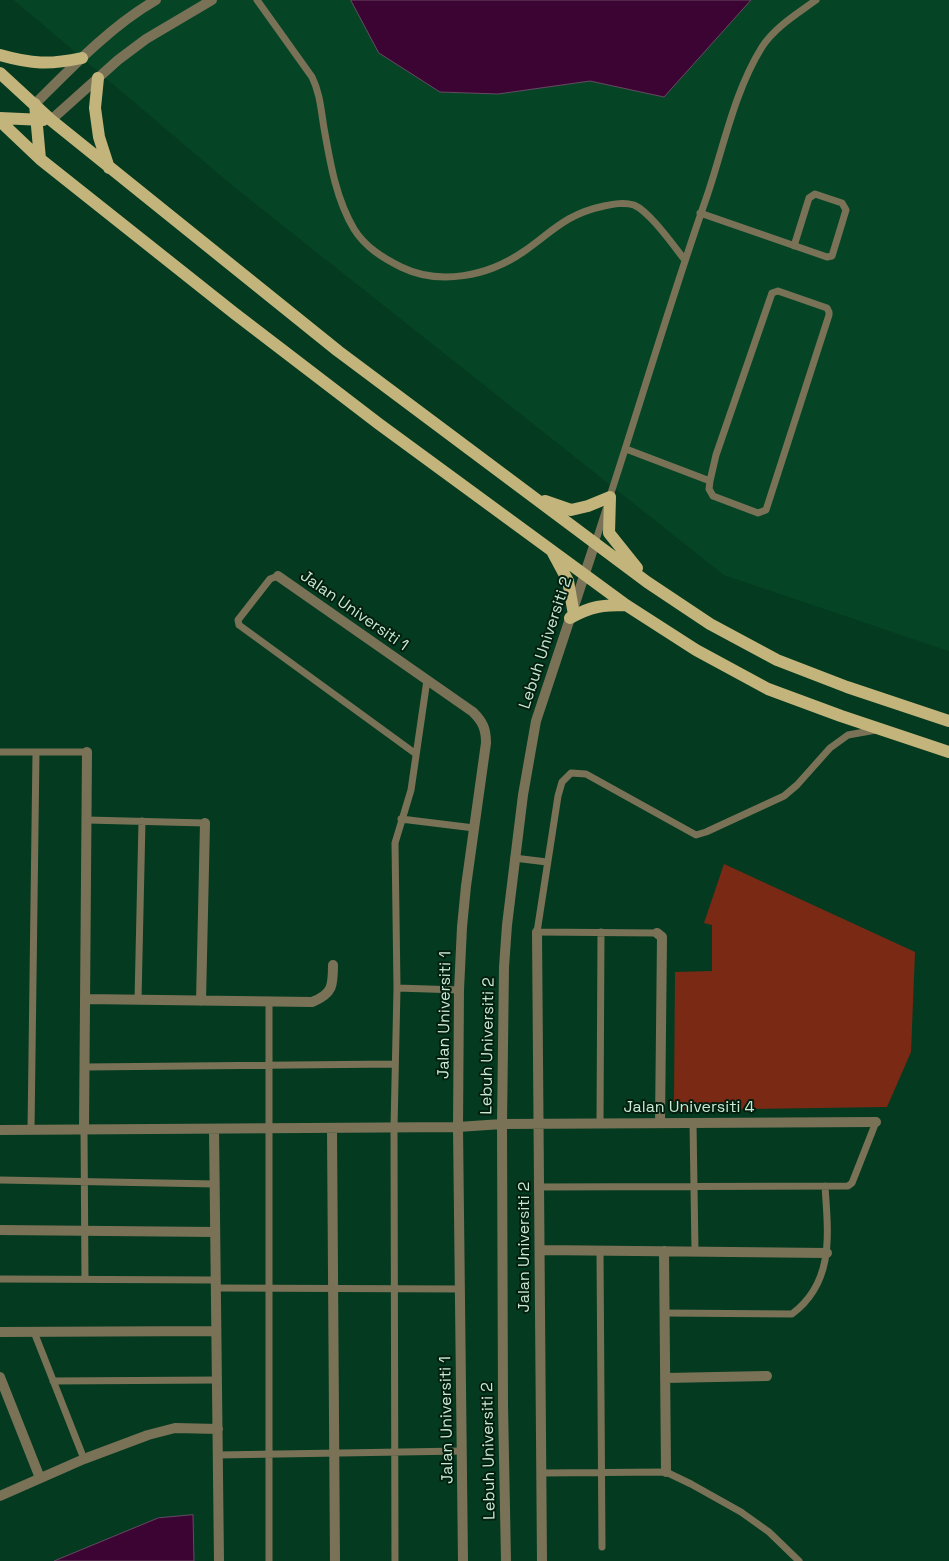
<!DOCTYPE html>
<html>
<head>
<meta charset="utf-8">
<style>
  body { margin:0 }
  canvas { display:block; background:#043a1f }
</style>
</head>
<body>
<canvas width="949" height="1561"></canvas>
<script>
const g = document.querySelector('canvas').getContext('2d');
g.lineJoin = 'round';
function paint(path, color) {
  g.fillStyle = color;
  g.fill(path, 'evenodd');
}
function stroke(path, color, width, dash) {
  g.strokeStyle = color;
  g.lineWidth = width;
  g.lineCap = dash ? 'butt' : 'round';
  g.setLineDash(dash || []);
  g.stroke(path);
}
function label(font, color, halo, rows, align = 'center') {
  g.font = font + ' "Space Grotesk",sans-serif';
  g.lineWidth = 4;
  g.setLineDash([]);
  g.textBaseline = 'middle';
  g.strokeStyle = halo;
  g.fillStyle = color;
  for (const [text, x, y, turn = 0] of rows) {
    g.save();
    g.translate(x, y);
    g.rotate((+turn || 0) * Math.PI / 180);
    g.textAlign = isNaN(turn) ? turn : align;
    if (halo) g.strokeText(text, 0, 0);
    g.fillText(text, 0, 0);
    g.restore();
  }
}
paint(new Path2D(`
  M14,0H949V651L724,575L233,186Z`), '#054526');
paint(new Path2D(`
  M724,864L915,952L911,1052L887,1107L682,1110L674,1101L675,972L712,971V925L704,923Z`), '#792914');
const water = new Path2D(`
  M351,0H751L664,97L590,81L498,94L440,92L379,53Z
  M193,1515L194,1561H54L158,1518Z`);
paint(water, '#3c0433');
stroke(water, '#664963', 1);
stroke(new Path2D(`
  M257,0L312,77C320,93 321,110 324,128C330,162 336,199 354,229C365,247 383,258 401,267C440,286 488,276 523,252C553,231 566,214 604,206C614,204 624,202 634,205C650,212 673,245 685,260
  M700,213L827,257L832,256L846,210L842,203L815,194L809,198L794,246
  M626,449L710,481L716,455L772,293L778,291L827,308L829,312V315L766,510L758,513L713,496L709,489L710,481
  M609,499C642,398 672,296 707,196C724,146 734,92 762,47C775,27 797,14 816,0
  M595,543L606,509
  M278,576L270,579L238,620L239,625L416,754
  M0,752H87
  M401,819L474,828
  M87,820L205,823
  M514,858L547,862
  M657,933L537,932L558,796L562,782L571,773L586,774L696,835L706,832L784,796L797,785L830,748L848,735L876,730
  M397,988L459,990
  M138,1000L142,821
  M85,1067L395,1064
  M600,1123L601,932
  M693,1123L695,1251
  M84,1129L85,1279
  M31,1130L36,752
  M0,1180L215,1184
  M539,1187L848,1186L852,1183L876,1122
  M600,1251L602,1547
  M0,1279L216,1280
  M216,1288L460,1289
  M665,1313L792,1314C835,1282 828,1233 825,1186
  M34,1332L84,1459
  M53,1381L217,1380
  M218,1455L462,1451
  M542,1473L666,1472L691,1484L741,1512L769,1532L799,1561
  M269,1561V1001
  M395,1561L394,1128L397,988L395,843L411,790L427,680`), '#797257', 7);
stroke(new Path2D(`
  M35,104C72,67 111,26 156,0
  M51,120L118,60L146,39L212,0
  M278,576L473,712C483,722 486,729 486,743L466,886L462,927L459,990L458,1127L463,1561
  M537,932L542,1561
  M657,933L662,937L660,1123
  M85,999L312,1002C333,994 333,985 333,965
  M201,1001L205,823
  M332,1128L335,1561
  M84,1129L87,752
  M214,1129L219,1561
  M0,1130L458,1127L502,1124L876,1122
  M0,1230L215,1232
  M540,1250L827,1253
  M664,1251L666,1472
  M0,1332L216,1331
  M0,1377L40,1478
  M665,1378L767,1376
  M0,1496L84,1459L148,1435L175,1428L218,1429
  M506,1561L503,1405L502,1124L504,967L507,925L523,795L536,721L595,543`), '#797257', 10);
stroke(new Path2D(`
  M0,55C32,64 49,65 82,58
  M0,73L51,120L338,351L647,582L710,624L777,660L847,687L949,721
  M98,78L95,108L99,137L109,168
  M35,104L40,159
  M0,118L43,120
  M0,121L40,159L234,313L379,424L626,605L696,650L768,689L841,716L949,752
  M545,501L571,510L588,506L610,497L609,533L637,568
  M553,553L568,581L573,609
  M570,618C591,606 603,605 626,605`), '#c3b47b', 12);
label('16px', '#c9e9d3', '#031e0f', [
  ["Jalan Universiti 1",354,611,35],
  ["Lebuh Universiti 2",546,643,-72],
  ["Jalan Universiti 1",445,1015,-89],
  ["Lebuh Universiti 2",488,1046,-89],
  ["Jalan Universiti 4",689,1108],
  ["Jalan Universiti 2",525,1247,-90],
  ["Jalan Universiti 1",447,1420,-91],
  ["Lebuh Universiti 2",489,1451,-91]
]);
</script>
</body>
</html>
